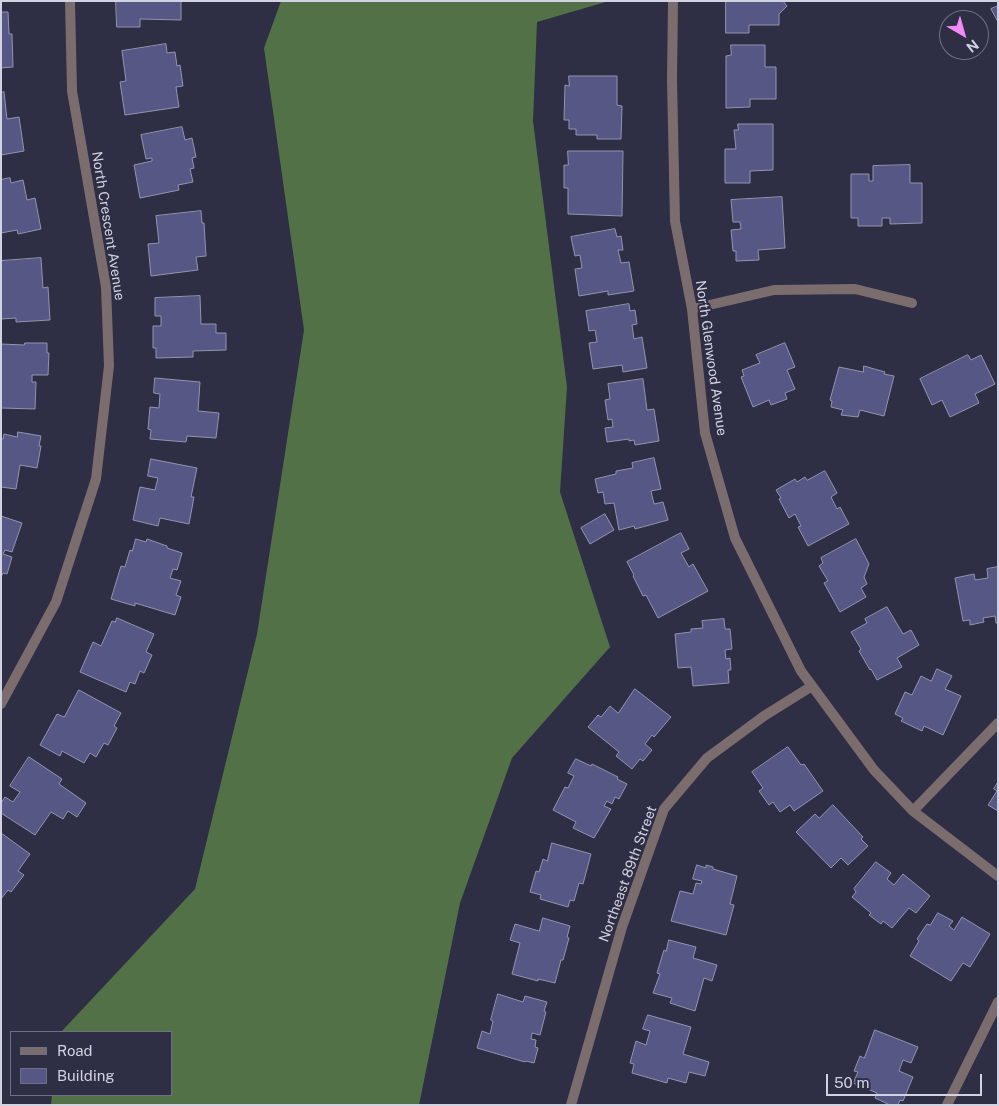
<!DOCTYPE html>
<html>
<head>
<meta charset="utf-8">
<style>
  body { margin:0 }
  #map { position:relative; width:999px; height:1106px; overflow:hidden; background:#2e2e45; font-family:"Public Sans",sans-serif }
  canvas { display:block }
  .frame { position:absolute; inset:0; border:2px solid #d2d3e2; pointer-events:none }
  .legend { position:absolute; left:10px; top:1031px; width:162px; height:65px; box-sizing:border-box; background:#2e2e45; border:1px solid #707084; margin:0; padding:6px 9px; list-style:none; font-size:15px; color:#d2d3e2 }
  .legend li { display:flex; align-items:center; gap:10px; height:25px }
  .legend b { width:25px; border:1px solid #707084 }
  .north { position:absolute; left:939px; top:10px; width:50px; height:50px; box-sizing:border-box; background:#2e2e45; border:1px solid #707084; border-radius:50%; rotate:142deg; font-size:14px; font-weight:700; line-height:20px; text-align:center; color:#d2d3e2 }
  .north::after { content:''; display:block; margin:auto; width:18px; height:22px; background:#f18af5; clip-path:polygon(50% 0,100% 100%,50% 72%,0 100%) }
  .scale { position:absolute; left:826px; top:1074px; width:156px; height:22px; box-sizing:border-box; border:2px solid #d2d3e2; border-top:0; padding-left:6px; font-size:15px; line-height:18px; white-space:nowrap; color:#d2d3e2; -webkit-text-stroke:4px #2e2e45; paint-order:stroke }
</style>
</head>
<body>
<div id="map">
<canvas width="999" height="1106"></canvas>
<div class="frame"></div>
<ul class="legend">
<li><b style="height:6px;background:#7b6d6e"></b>Road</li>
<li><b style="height:14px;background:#575785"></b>Building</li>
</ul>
<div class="north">N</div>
<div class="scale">50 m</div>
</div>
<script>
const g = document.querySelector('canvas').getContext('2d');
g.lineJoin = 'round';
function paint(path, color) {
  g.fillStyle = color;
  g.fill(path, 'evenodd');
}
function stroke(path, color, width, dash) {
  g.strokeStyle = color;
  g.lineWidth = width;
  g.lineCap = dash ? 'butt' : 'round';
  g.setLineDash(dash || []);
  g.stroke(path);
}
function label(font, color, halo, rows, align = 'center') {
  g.font = font + ' "Public Sans",sans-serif';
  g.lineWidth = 4;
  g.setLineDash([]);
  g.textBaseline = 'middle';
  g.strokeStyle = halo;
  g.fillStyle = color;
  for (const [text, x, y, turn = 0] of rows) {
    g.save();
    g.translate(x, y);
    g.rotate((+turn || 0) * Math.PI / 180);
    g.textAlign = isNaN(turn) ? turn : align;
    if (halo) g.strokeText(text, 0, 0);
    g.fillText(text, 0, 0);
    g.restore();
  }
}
paint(new Path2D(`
  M281,1H609L537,22L533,121L567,387L560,492L610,647L512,758L460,903L419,1105H51L52,1095H171V1032H61L195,889L257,634L304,330L264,48Z`), '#527147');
const building = new Path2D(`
  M116,1H181V20L140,19V27H117Z
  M726,1H783L787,6L779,14V25H749V33H726Z
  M998,6V22L991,9Z
  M1,12H8L9,34H12L13,67L1,68Z
  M166,44L167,53L175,52L177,66L180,65L183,86L176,87L179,107L125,115L120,82L126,81L122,51Z
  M731,45H765V67H776V99H750V107L726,108V56L731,55Z
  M569,76H617V105L622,106L621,139H597V135H576V129H569V120H564L565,85L569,86Z
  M4,92L7,119L19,117L24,151L1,155V93Z
  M738,124H773V170L750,171V183H725V149H736L734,130H738Z
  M182,127L185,140L192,138L196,157L192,158L194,168L190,169L193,182L178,185L179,190L140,198L134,165L152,161V158L146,159L141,135Z
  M568,151H623L622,216L568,214V188H564V165H568Z
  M910,165V183H922V223L890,224V218H882V226H858V218H851V174H869V181H873V166Z
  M10,178L11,183L23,180L27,200L35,198L41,229L18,234L17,230L1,233V180Z
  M782,197L785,248L758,250L759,260L736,261V251H733L731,230L741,229L740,222H733L731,200Z
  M201,211L202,223H204L206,256L196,257L198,270L151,276L148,244L159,243L156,216Z
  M615,229L617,237L621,236L623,250H618L621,263L629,262L634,291L608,295V291L579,296L575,269L582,268L580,255L575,256L571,237Z
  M41,258L43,288L48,287L50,320L16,322V318L1,319V261Z
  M200,296L201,324H216V333H226V350L193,351V357L156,358V348H153V326H161V316H155V298Z
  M629,304L630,311L635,310L637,324L632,325L634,339L642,337L647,368L623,372L622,365L593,369L589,343L597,342L595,330L589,331L586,311Z
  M25,343H47V353H49L48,375H32V382H36L35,409L1,408V344L24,345Z
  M785,343L795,367L787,370L795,389L785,393L787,399L771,405L769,400L753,407L741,377L744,376L742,370L760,363L756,355Z
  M968,355L971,360L981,355L995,384L975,394L979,403L950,417L942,400L932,405L920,379Z
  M864,366L885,372L884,374L894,376L884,416L860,410L858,417L841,415L843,410L831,407L832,401L830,400L839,367L863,372Z
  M155,378L200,382L198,411L219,413L216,438L187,436L186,442L150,439L151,430L148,429L150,407L159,408L160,394L154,393Z
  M643,379L647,410L654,409L659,441L635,445L634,440L629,441V439L607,442L605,428L613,427L612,419L608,420L605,400L610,399L608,384Z
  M18,432L41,436L39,446H41L37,468L20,465L16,489L1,487V439H3L4,434L17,437Z
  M654,458L661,489L651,491L654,504L663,502L668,520L635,529L634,526L619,530L614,503L605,504L603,492L598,493L595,479L616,474V471L633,468L632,463Z
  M151,459L197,468L191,497H194L189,524L160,518L158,526L133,520L140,487L155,490L158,478L148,476Z
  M825,471L837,493L831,497L837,509L840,507L849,524L808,546L798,527L801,526L795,514L789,518L779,499L781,498L776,490L795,479L797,482L805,477L807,480Z
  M605,514L614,530L590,544L581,528Z
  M1,516L22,523L12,552L5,550L3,554L12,557L7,574L3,573L1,577Z
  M681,533L689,549L681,553L689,567L693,564L708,591L658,618L646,595L643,596L633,576L634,575L627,562Z
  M136,539L146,542L147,539L167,546V548L182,553L177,570L173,569L170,578L181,581L176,595L181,597L175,615L135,603V606L111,599L121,566L125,567L130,550L132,551Z
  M856,539L869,564L864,577L867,584L861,588L866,597L840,612L824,583L828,581L819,566L823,563L821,558Z
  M998,567V623H996L995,616L983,618L984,622L970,625V620L963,621L955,578L974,574L975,580L988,578L987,569Z
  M887,607L903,634L911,630L919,645L897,658L902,667L877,680L871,669L870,670L859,651L861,649L851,632L867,623L865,619Z
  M117,618L154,634L146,652L152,655L144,673L140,671L135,684L130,682L126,692L80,672L93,642L101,646L112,621L115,622Z
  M724,619L725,629H730L732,649L725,650L726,659L730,658L731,670H728L729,683L693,686L691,667L678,668L675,634L691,632V629L703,628L702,621Z
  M937,669L952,676L945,689L961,696L943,735L924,726L922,731L901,721L903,718L895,714L905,692L912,695L921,676L931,681Z
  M635,689L671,717L654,737L652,735L645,744L652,750L643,761L640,759L632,769L616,756L619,752L588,727L598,715L601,717L610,706L618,713Z
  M79,690L121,713L114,726L117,728L108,745L104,743L96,757L90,753L84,763L62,751L60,756L40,745L57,714L64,717Z
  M788,747L801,765L804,764L823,791L794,811L790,805L780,812L773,802L769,805L759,791L763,788L752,772Z
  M29,757L62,779L59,784L86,803L77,817L68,811L63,819L51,812L35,835L1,813V803L5,797L13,802L20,792L10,786Z
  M576,759L591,766L592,764L618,777L617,779L627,784L619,799L615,797L612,804L607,801L604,806L611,809L594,838L573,828L576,822L553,810L565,787L568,788L574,776L568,773Z
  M998,782V811L988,805L997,791L994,789Z
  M833,805L863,837L861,839L868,846L848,865L841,858L831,868L796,832L815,814L819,818Z
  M1,833L30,854L18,871L24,875L11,892L8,890L1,899Z
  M552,843L591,854L583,884L579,883L574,901L570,900L568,907L540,899L541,895L530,892L536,871L539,872L543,859L547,861Z
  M876,862L891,873L887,879L894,885L903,874L930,896L916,913L909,908L892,928L883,921L881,924L869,915L871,913L852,897L856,892L854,889Z
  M697,865L706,868V865L713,867V869L737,876L730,904L734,905L726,935L671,921L680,891L693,894L696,883L701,884L702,881L693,879Z
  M938,913L953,921L949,926L954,930L962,917L990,934L970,967L963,963L951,981L910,956L919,941L917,939L927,924L930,925Z
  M543,918L570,926L567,937L569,938L563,960H561L555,983L538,979V981L512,974L520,943L510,940L515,924L539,931Z
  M669,940L696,947L693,958L717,965L712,981L704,978L695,1011L670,1003L672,998L653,993L660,974L657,973L664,950L666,951Z
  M498,994L523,1002L525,996L547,1002L544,1011L546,1012L540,1035L532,1033L531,1039L536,1040L535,1047L538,1048L534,1063L526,1061L525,1062L477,1048L482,1031L490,1034L493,1021L491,1020Z
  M648,1015L691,1027L683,1054L709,1062L705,1076L689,1072L686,1083L668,1078L667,1083L632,1073L634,1064L630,1063L636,1041L646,1045L650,1031L643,1029Z
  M875,1030L918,1047L911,1063L903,1060L899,1071L913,1077L903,1101L900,1100L898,1105H890L875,1098L877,1093L853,1083L858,1072L854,1071L860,1056L864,1058Z`);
paint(building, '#575785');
stroke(building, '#9394b0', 1);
stroke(new Path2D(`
  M673,1L672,80L675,221L692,309L705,433L735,538L801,671L874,770L913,811L998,876
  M692,309L774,290L855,289L912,303
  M1,704L56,602L96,479L109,366L106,287L72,91L70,1
  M913,811L998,723
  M571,1105L622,927L664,809L707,758L764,716L812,686
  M947,1105L998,1002`), '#7b6d6e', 10);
label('14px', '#d2d3e2', '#2e2e45', [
  ["North Crescent Avenue",108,226,81],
  ["North Glenwood Avenue",711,358,82],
  ["Northeast 89th Street",628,874,-70]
]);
</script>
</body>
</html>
